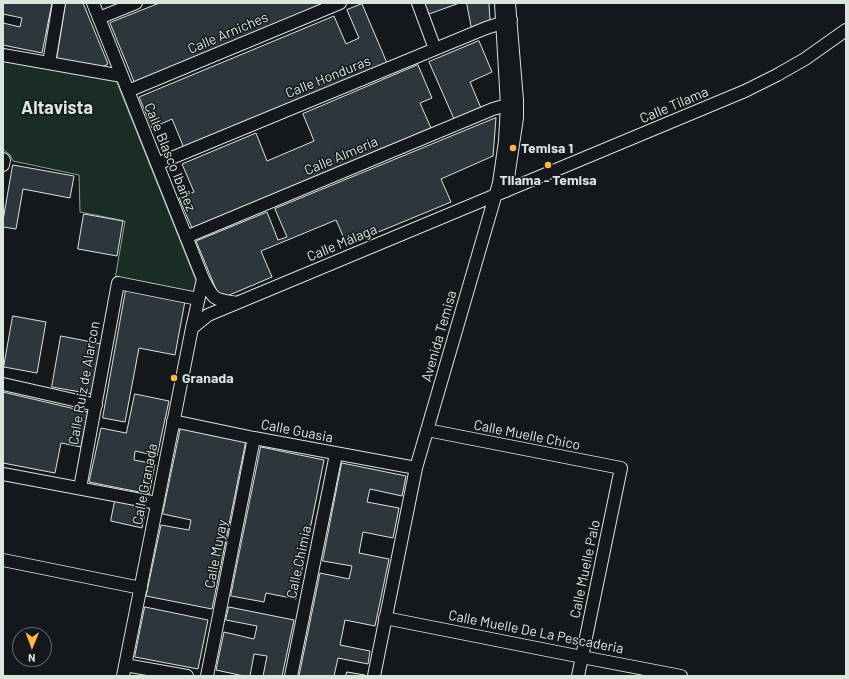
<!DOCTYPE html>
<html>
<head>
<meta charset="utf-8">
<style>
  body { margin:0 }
  #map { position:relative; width:849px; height:679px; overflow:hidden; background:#14181c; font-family:Barlow,sans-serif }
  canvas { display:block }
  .frame { position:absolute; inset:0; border:4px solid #d8e6dc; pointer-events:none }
  .north { position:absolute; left:12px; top:627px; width:40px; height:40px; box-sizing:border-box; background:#14181c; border:1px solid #626a69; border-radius:50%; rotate:181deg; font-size:11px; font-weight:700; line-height:16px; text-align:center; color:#d8e6dc }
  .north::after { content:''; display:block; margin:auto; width:14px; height:18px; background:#ffb74d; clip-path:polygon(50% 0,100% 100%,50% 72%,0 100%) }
</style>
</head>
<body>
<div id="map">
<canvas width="849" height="679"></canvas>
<div class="frame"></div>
<div class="north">N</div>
</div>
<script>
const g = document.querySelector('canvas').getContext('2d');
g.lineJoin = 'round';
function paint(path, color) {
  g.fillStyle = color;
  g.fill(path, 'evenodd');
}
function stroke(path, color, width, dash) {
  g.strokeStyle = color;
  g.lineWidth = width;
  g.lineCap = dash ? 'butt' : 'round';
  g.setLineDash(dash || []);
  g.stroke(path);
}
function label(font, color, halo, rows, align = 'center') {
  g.font = font + ' Barlow,sans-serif';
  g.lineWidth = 3;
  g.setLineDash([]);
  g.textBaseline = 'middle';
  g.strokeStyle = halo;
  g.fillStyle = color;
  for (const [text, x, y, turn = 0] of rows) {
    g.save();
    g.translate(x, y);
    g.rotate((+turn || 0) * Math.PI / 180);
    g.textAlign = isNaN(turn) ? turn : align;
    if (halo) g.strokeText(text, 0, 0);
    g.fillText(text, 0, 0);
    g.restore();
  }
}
const green = new Path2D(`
  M3,59L116,80L197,283L195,295L115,279L125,221L80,212L79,175L13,161L10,155L3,149Z`);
paint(green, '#1a2d24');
stroke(green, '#939e99', 1);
const building = new Path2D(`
  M3,3H52L42,53L3,45V23L20,27L22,18L3,14Z
  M66,3H83L108,64L100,68L57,59Z
  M160,3H326L135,84L110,23Z
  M425,3H457V4L429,14Z
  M467,3H489L490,21L472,29Z
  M362,4L387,63L184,148L172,119L152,128L139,97L334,16L346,44L359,38L347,10Z
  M479,41L492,72L470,82L481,108L454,119L429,62Z
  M418,65L432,98L420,103L431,128L192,228L179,198L194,192L182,164L256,133L267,161L314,141L303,114Z
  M496,118L493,156L441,179L451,202L347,245L336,220L261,251L272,277L220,299L196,241L267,212L278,240L287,237L275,209Z
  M13,165L74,176L70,198L23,189L16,229L3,227V221Z
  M84,214L123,221L117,256L78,249Z
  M126,290L185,301L175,355L139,348L125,422L103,418Z
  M13,316L46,322L37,373L4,367Z
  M61,336L102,344L92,394L52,387Z
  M3,392L88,412L81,447L61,443L55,473L3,463Z
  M135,394L169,401L157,456L135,451L134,460L155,464L149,494L89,482L101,428L126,433Z
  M181,427L246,440L212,609L146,596L161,525L189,530L191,520L163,514Z
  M261,447L324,460L296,599L266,593L264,602L231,596Z
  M342,463L406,476L402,496L370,489L367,502L399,508L393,538L363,532L359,553L389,559L375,626L345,620L340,645L370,651L368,664L338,658L334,676H299L320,573L349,579L352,566L323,561Z
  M115,501L146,507L142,528L111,521Z
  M145,607L208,620L198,669L135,657Z
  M229,607L294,620L282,676H263L267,656L254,654L250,676H244L216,670L224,632L254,639L257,626L226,620Z
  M347,672L365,675V676H346Z`);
paint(building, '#2c363c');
stroke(building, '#d8e6dc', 1);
const minor = new Path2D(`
  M93,3L203,279C214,301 214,299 237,303
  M418,3L435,49
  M99,18L136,3
  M3,55L122,76
  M49,63L59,3
  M128,91L340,3
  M3,159L4,160L3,165
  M157,164L486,28L511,20
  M506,191L517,118V100L509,3
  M186,237L493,109L507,105
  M192,328L208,315L745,91L777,75L805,59L846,30
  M3,384L96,405
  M173,421L254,438L416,468
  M427,430L621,468L578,676
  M3,474L157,503
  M80,488L118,283L198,299
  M3,560L141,588
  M385,618L582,657L681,676
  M125,665L187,676
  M123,676L192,328L203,279
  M207,676L254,438
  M291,676L336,454
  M374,676L416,468L499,183L505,141L507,105L501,3`);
stroke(minor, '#d8e6dc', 14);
stroke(minor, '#14181c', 12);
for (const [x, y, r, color] of [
  [513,148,4,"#ffb74d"],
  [548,165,4,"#ffb74d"],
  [174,378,4,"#ffb74d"]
]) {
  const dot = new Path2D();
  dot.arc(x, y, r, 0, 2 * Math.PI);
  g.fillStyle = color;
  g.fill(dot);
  stroke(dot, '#14181c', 1.5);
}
label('14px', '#d8e6dc', '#14181c', [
  ["Calle Arniches",228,33,-23],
  ["Calle Honduras",328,77,-22],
  ["Calle Tilama",674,105,-23],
  ["Calle Almería",341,156,-23],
  ["Calle Blasco Ibañez",170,157,68],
  ["Calle Málaga",342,243,-23],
  ["Avenida Temisa",439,336,-74],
  ["Calle Ruiz de Alarcon",84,383,-80],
  ["Calle Guasia",297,431,11],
  ["Calle Muelle Chico",527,435,11],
  ["Calle Granada",145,484,-79],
  ["Calle Muyay",216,554,-79],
  ["Calle Chimia",299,562,-78],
  ["Calle Muelle Palo",585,569,-78],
  ["Calle Muelle De La Pescaderia",536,632,11]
]);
label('bold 14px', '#d8e6dc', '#14181c', [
  ["Temisa 1",521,148],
  ["Tilama - Temisa",548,180,"center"],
  ["Granada",182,378]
], 'left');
label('bold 18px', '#d8e6dc', '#14181c', [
  ["Altavista",57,108]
]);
</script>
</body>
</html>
